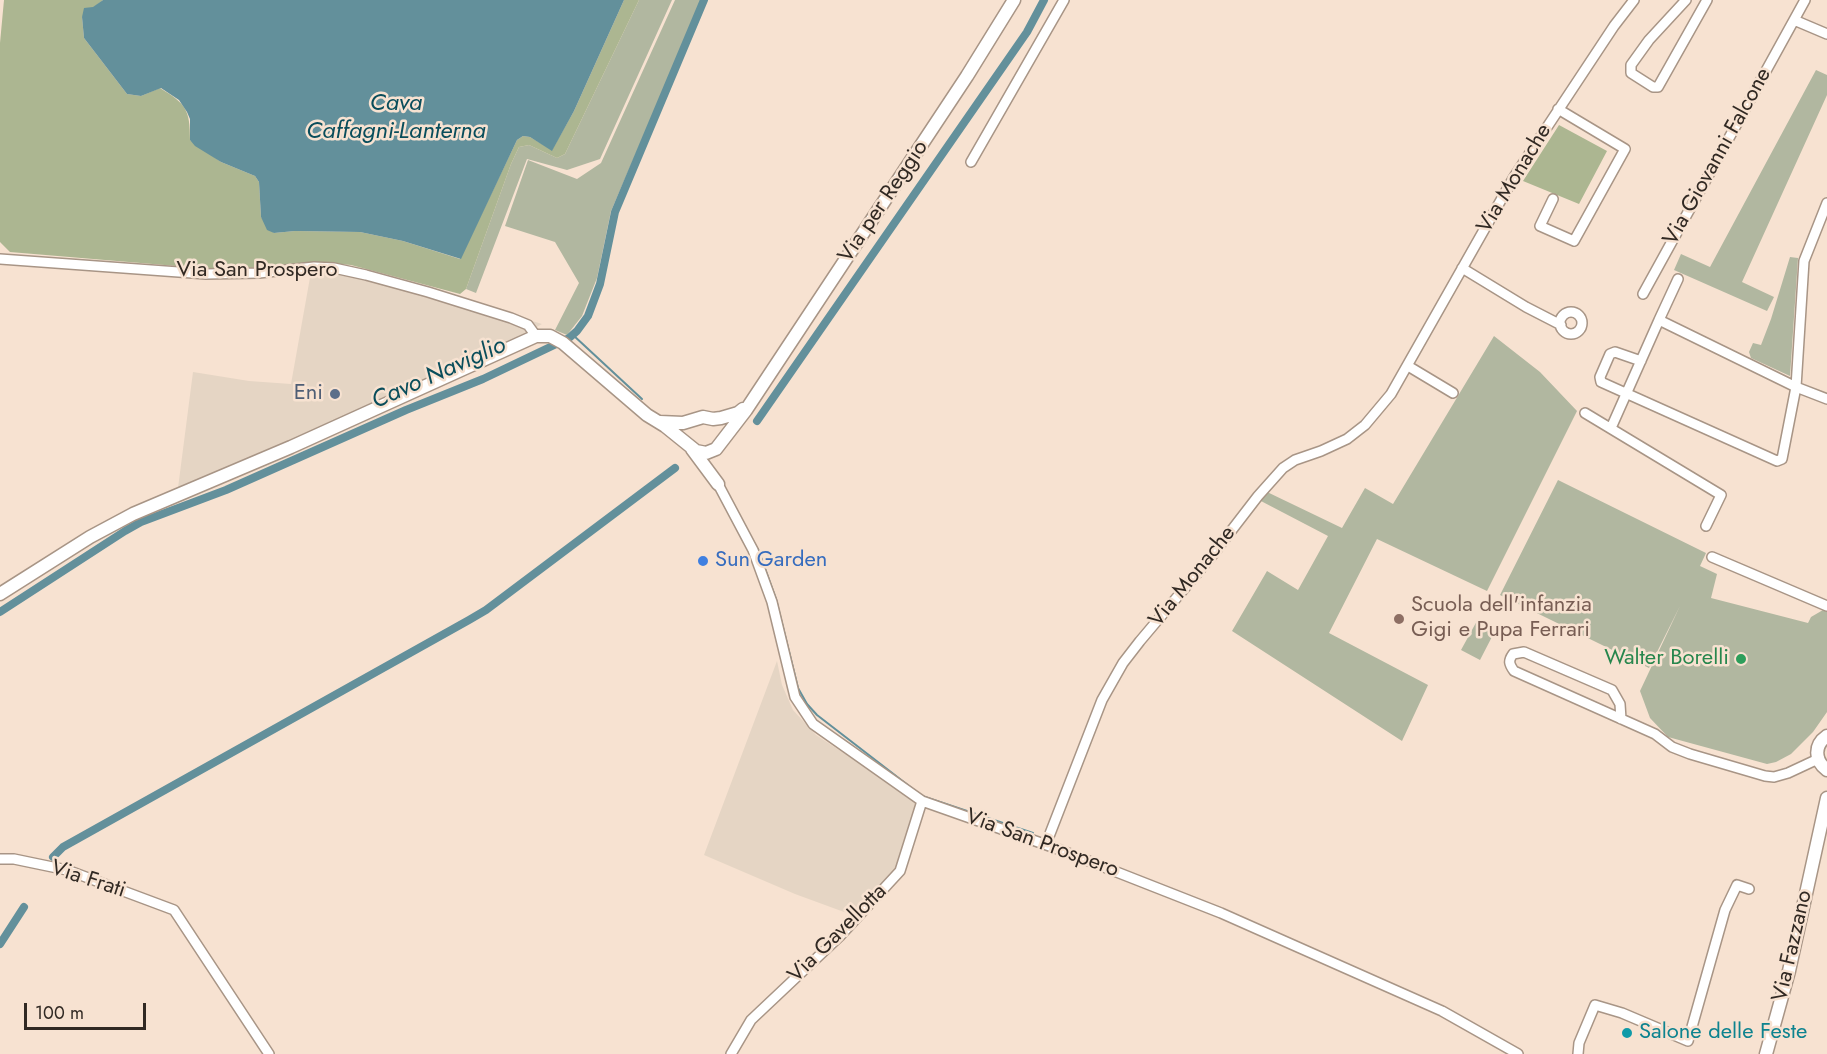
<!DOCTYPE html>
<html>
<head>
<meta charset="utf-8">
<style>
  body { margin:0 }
  #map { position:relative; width:1827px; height:1054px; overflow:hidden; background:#f7e2d1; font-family:Jost,sans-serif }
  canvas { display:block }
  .scale { position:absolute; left:24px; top:1003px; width:122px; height:27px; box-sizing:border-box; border:3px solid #312923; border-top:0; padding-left:8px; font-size:18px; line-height:21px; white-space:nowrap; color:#312923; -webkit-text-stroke:4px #f7e2d1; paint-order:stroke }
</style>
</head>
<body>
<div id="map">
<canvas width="1827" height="1054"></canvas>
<div class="scale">100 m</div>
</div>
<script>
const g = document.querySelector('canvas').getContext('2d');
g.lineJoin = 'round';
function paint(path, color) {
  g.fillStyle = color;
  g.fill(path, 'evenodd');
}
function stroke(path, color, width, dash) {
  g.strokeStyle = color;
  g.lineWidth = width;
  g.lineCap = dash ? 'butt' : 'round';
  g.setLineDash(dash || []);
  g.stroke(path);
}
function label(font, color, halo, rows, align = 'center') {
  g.font = font + ' Jost,sans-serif';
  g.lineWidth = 5;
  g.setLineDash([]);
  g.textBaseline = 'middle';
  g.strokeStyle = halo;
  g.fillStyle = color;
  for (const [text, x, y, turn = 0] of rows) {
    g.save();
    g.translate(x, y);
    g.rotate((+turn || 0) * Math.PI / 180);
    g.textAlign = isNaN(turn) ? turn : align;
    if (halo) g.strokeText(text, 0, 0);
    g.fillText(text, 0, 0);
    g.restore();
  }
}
paint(new Path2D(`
  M311,272H334L477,304L542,324L521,336L384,400L249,460L178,488L193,372L249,381L291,384Z
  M777,661L782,685L793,710L816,735L885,780L924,798L894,879L855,916L795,894L704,855Z`), '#e5d5c4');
paint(new Path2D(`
  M639,0H672L600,159L567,170L527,159L476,293L466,289L511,164L519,147L529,145L557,158L565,154Z
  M675,0H702L611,211L597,278L582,316L567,335L555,330L579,283L555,242L505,226L528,160L577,179L601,163Z
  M1816,70L1827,75V95L1742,282L1774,297L1767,311L1674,270L1681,254L1710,267Z
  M1790,257L1798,258L1790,376L1751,358L1749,352L1753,343L1761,345L1771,319Z
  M1494,336L1540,372L1577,411L1487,591L1377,539L1329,633L1428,685L1402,741L1232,631L1267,571L1298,590L1328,536L1259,500L1265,491L1342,528L1365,488L1393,504Z
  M1558,480L1706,553L1700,566L1717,574L1711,598L1808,623L1811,617L1823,610L1827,611V712L1813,732L1791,754L1776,762L1767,764L1668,737L1650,718L1640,691L1680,606L1649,668L1500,595Z
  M1478,619L1496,629L1480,660L1461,650Z`), '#b1b7a0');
paint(new Path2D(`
  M4,0H103L82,17L84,38L127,94L141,96L160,88C186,104 190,109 190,140L221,162L255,176L259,182L261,217L274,233L295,231L360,232L403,241L460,259L517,140L523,136L530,137L552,150L574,111L624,0H639L565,154L557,158L529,145L519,147L511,164L466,289L460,294L351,265L318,262L224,270L10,252L0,242V43Z
  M1559,125L1607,151L1579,204L1523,181Z`), '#acb691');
paint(new Path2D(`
  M103,0H624L574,111L552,151L530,137L523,136L517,140L461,259L403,241L360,232L295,231L274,233L267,230L261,217L259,182L255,176L221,162L195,146L190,140V119L187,112L179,100L161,88L141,96L127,94L84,38L82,17L84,8L93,7Z`), '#63909b');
stroke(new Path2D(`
  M573,335L642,399
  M758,549L776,599L798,688L807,704L817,715L922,796L1033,833`), '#63909b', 2);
stroke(new Path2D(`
  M757,421L1027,32L1044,0
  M0,612L125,531L141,522L226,490L406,410L483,379L569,338L577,331L588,316L600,284L615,212L704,0
  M53,857L63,847L469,620L486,610L675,468
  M0,944L24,907`), '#63909b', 8);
const street = new Path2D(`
  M1686,0L1649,40L1631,65V73L1653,87H1658L1707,0
  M1794,20L1827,34
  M971,162L1064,0
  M1553,199L1540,226L1574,241L1625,149L1558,109
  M0,259L206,274L259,273L314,267L334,268L366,275L428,292L511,318L528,325L536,336
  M1462,268L1526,307L1561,325
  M1643,294L1805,0
  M1560 323a11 11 0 1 1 22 0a11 11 0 1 1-22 0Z
  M1659,320L1678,279
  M1641,361L1615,352L1610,354L1600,377L1601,382L1777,461L1782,459L1796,387L1804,261L1827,203
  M1408,366L1453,393
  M1585,413L1721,495L1706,526
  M1611,428L1659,320L1796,387L1827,399
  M718,484L753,550L772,602L795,697L813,724L922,801L1058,849L1221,913L1442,1011L1518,1054
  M1712,557L1827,606
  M1621,719L1620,704L1612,690L1524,652L1513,654C1508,661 1509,664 1514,671L1655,734L1672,747L1690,754L1765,776L1774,777L1788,773L1818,759
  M1046,844L1102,700L1123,663L1140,641L1211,557L1258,496L1283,468L1295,460L1321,451L1347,439L1365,425L1391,394L1514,177L1614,26L1634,0
  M0,859H14L67,870L174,910L269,1054
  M731,1054L751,1020L840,936L900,871L922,801
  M1578,1054L1579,1043L1595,1005L1622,1013L1688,1041L1725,910L1737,885L1749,889`);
const secondary = new Path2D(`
  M660,422L683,423L703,417L713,419L721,418L738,413L743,409
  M692,449L718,484
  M0,594L90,537L133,514L291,447L536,336H550L563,343L647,415L665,426L696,451L706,453L716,449L746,410L967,76L1014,0
  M1827,736C1814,745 1814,760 1827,770
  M1766,1054L1789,971L1827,798`);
stroke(street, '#a89586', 12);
stroke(secondary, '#a89586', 15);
stroke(street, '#fff', 9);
stroke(secondary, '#fff', 12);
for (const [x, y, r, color] of [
  [335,394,6,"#5c6f8a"],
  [703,561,6,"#3f7fe0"],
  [1399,619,6,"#8d6e63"],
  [1741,659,6,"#2e9e5b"],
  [1627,1033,6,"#0f9aa8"]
]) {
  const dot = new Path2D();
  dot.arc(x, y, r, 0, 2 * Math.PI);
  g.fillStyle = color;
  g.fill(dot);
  stroke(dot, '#f7e2d1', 2);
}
label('22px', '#312923', '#f7e2d1', [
  ["Via Giovanni Falcone",1718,157,-61],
  ["Via Monache",1515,179,-59],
  ["Via per Reggio",884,202,-56],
  ["Via San Prospero",257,271],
  ["Via Monache",1193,577,-51],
  ["Via San Prospero",1042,844,20],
  ["Via Frati",88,880,18],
  ["Via Gavellotta",838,934,-45],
  ["Via Fazzano",1793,946,-77]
]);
label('22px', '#4e5e75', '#f7e2d1', [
  ["Eni",323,394]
], 'right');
label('22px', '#366cbe', '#f7e2d1', [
  ["Sun Garden",715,561]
], 'left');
label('22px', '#785e54', '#f7e2d1', [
  ["Scuola dell'infanzia",1411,606],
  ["Gigi e Pupa Ferrari",1411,631]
], 'left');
label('22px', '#27864d', '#f7e2d1', [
  ["Walter Borelli",1729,659]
], 'right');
label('22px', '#0d838f', '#f7e2d1', [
  ["Salone delle Feste",1639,1033]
], 'left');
label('italic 24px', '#094d5b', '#f7e2d1', [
  ["Cava",396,104],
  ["Caffagni-Lanterna",396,132],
  ["Cavo Naviglio",439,374,-24]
]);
</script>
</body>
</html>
